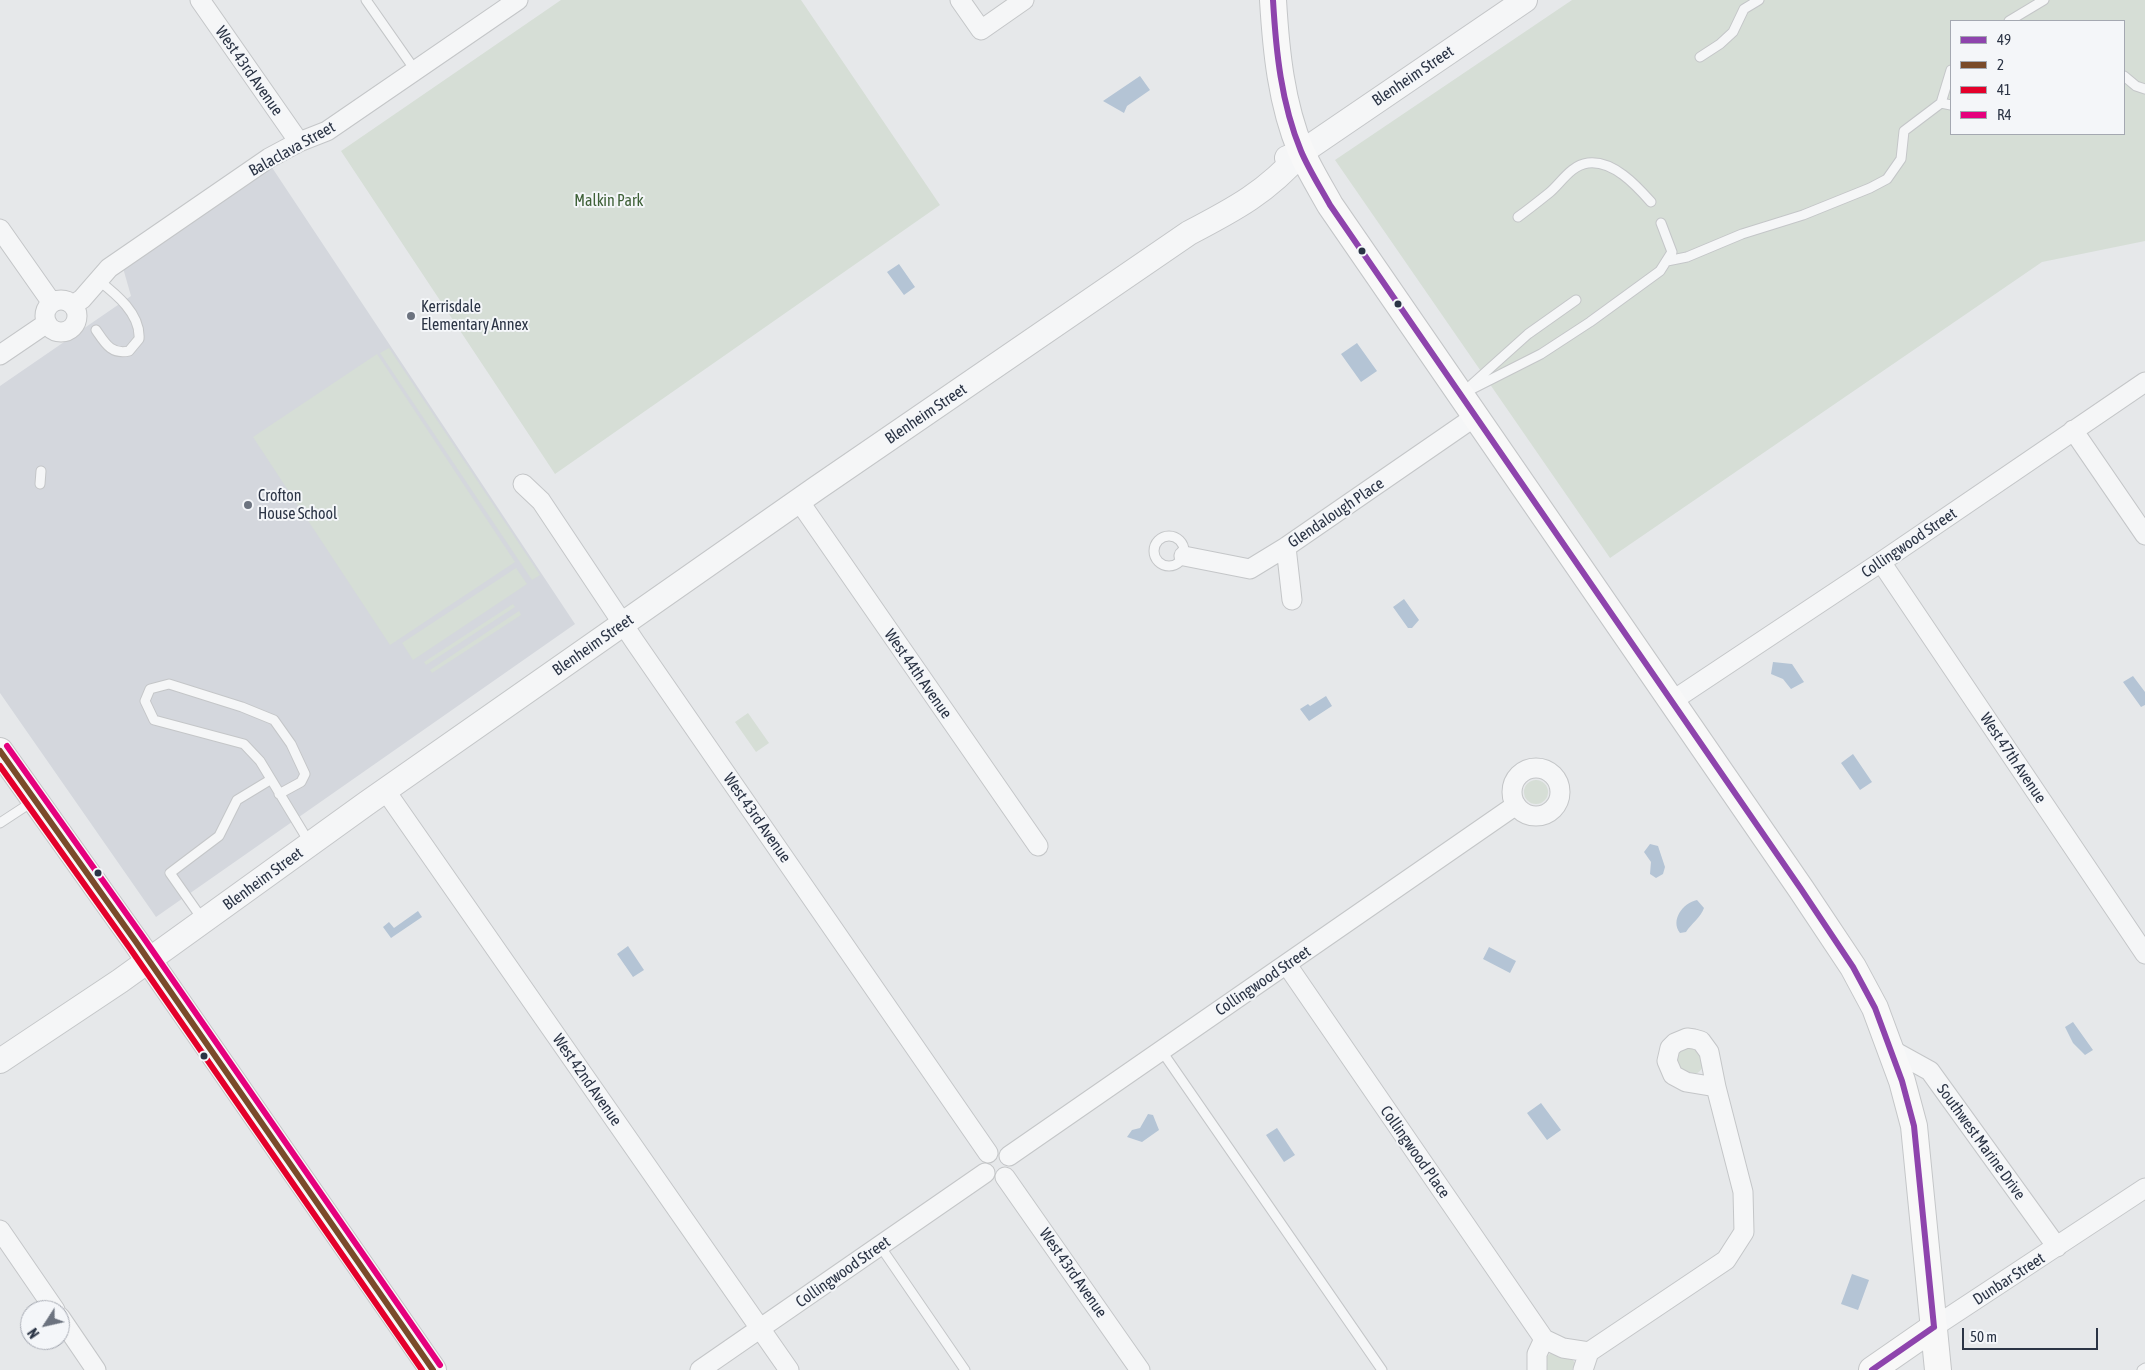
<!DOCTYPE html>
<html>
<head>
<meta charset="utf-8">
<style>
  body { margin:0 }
  #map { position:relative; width:2145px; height:1370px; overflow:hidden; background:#e6e8ea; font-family:"Asap Condensed",sans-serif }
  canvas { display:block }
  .legend { position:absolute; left:1950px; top:20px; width:175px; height:115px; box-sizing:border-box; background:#f4f6f9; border:1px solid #a4a8b1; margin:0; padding:6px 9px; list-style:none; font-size:15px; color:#2b3445 }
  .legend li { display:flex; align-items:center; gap:10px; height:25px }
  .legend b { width:25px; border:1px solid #a4a8b1 }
  .north { position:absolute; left:20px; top:1300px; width:50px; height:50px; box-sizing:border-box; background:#f4f6f9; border:1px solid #a4a8b1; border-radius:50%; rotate:235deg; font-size:14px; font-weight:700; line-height:20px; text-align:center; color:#2b3445 }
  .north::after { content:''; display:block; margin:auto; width:18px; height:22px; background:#6c737f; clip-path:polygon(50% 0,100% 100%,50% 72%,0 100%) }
  .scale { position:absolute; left:1962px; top:1328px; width:136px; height:22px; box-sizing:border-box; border:2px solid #2b3445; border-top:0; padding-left:6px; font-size:15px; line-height:18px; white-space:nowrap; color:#2b3445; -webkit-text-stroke:4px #f4f6f9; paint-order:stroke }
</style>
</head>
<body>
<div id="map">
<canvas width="2145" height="1370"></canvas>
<ul class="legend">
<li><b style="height:6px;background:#8e44ad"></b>49</li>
<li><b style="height:6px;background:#7a4b2a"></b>2</li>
<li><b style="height:6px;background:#e4002b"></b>41</li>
<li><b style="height:6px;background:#e5007d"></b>R4</li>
</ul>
<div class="north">N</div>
<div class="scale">50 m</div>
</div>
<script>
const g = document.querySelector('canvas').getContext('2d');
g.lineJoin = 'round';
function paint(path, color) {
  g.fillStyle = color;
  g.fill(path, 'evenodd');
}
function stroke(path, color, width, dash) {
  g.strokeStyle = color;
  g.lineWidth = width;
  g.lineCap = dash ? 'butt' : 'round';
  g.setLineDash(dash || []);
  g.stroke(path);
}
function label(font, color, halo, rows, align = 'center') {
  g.font = font + ' "Asap Condensed",sans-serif';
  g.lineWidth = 4;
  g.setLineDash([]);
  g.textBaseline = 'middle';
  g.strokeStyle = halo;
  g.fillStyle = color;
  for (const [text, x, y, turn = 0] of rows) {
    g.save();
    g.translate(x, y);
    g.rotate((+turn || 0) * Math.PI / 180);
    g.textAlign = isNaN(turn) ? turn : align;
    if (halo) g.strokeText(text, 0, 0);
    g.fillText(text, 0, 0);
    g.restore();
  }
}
paint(new Path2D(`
  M271,166L575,624L156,917L0,693V386L131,296L123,268Z`), '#d4d7dd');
paint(new Path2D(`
  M561,0H801L940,205L555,474L341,151Z
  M1572,0H2145V241L2042,262L1610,558L1335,160ZM1951,21H2124V134H1951Z
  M389,348L540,575L532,580L380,353Z
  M377,354L515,562L390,645L253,437Z
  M516,568L527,584L413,660L402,643Z
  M513,604L515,607L426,665L424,662Z
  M519,611L521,615L432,673L430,670Z
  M748,713L769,743L756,752L735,722Z
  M1524 792a12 12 0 1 1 24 0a12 12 0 1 1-24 0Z
  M1676 1061a14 14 0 1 1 28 0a14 14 0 1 1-28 0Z
  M1551,1353L1572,1359L1575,1363L1572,1370H1547L1546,1357Z`), '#d6ded6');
paint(new Path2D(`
  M1140,76L1150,90L1127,106L1124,113L1103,101Z
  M899,264L915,287L904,295L887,272Z
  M1357,343L1377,371L1361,382L1341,354Z
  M1404,599L1419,620L1412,628H1408L1393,607Z
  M1773,662L1792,664L1804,682L1791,689L1783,679L1771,674Z
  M2133,676L2145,692V705L2141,707L2123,682Z
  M1326,696L1332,706L1309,721L1300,709L1308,704L1310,706Z
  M1853,754L1872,782L1860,790L1841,763Z
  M1650,844L1658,846L1665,867L1663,874L1656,878L1650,874L1651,862L1644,852Z
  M1697,900L1704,908C1701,917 1691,924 1686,932L1680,933C1670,920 1683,903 1697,900Z
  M418,911L422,917L391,938L383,927L389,922L394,928Z
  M628,946L644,970L633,977L617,954Z
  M1489,947L1516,961L1510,973L1483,959Z
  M2073,1022L2093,1050L2085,1055L2073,1043L2065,1027Z
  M1541,1103L1561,1130L1547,1140L1527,1113Z
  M1148,1114L1153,1115L1159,1130L1142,1142L1127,1137L1132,1130L1140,1128Z
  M1277,1128L1295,1155L1284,1162L1266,1135Z
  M1852,1274L1869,1280L1858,1310L1841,1304Z`), '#b4c4d5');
const service = new Path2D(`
  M366,0L415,70
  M2009,21L2044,0
  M1700,57L1720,44L1733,32L1744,9L1759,0
  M2124,76L2136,86L2145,89
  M1941,103L1951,105
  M1518,217C1529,209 1539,201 1549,193C1561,183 1571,165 1588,163C1613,160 1636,185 1651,202
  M1667,261L1687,257L1742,234L1803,215L1870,188L1887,179L1901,159L1904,131L1941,103L1951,70
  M96,330C105,343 111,355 129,351L139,339C141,314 116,294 98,280
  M1469,387L1528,334L1576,300
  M1462,394L1541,354L1590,322L1660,271L1672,252L1661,223
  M40,484L41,471
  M1154 551a15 15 0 1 1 30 0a15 15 0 1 1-30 0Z
  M279,794L301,782L305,774L291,744L274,720L242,707L169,684L150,689L145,701L154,720L244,744L260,761L309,842
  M0,823L32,802
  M203,920L170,873L219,836L237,800L270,780
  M1161,1050L1382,1370
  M880,1246L965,1370
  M2142,1370L2145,1368`);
const minor = new Path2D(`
  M200,0L299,142
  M960,0L981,30L1024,0
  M0,229L52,303
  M45 316a16 16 0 1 1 32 0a16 16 0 1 1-32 0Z
  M73,305L82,299L109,268L269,158L299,142L327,131L518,0
  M0,355L47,323
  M2073,430L2145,535
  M523,484L541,501L635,642L988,1153
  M799,501L1038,846
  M1286,547L1292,600
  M1184,556L1250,569L1286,547L1476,416
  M1881,562L2145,954
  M1672,701L1881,562L2145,382
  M1512 792a24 24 0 1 1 48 0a24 24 0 1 1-48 0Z
  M385,790L789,1370
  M1287,965L1544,1339L1563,1348L1589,1352L1726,1260L1744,1232L1743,1192L1716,1087L1709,1052L1701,1041L1694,1039L1687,1038L1675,1043L1670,1048L1667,1061L1673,1075L1686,1082L1716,1087
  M1892,1050L1930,1071L2057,1247
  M1009,1156L1516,805
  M1005,1177L1140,1370
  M0,1230L55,1310
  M60,1317L96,1370
  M1934,1327L2145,1188
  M700,1370L985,1173
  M1537,1370V1354L1544,1339
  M1583,1370L1589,1352`);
const tertiary = new Path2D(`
  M1287,158L1302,152L1525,0
  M0,1061L120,981L367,803L817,488L1189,233C1235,209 1267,192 1302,152`);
const secondary = new Path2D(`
  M1273,0C1276,50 1281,103 1301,151C1309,169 1320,187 1330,205L1801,889L1853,967L1875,1008L1902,1081L1914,1126L1938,1370
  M0,751L136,942L433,1370
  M1872,1370L1934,1327`);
stroke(service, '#c4c6c8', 11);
stroke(minor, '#c4c6c8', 21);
stroke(tertiary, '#c4c6c8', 26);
stroke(secondary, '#c4c6c8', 28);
stroke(service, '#f5f6f7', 9);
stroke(minor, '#f5f6f7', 19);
stroke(tertiary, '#f5f6f7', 24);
stroke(secondary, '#f8f8f8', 26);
stroke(new Path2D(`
  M1273,0C1276,51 1281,103 1301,151C1309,170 1320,187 1330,205L1801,889L1853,967L1875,1008L1902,1081L1914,1126L1934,1327
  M1872,1370L1934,1327`), '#8e44ad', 6);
stroke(new Path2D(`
  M0,751L136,942L433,1370`), '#7a4b2a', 6);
stroke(new Path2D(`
  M0,766L129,947L422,1370`), '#e4002b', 6);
stroke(new Path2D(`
  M7,746L143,937L440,1365`), '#e5007d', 6);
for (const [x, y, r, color] of [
  [1362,251,4.5,"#2b3445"],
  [1398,304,4.5,"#2b3445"],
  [411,316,5,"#6c737f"],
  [248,505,5,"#6c737f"],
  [98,873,4.5,"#2b3445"],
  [204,1056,4.5,"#2b3445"]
]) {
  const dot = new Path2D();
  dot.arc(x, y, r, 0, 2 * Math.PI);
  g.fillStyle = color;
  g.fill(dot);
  stroke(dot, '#f4f6f9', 2);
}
label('16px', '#2b3445', '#f4f6f9', [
  ["West 43rd Avenue",249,71,55],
  ["Blenheim Street",1413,76,-34],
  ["Balaclava Street",292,149,-29],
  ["Blenheim Street",926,414,-34],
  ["Glendalough Place",1336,513,-34],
  ["Collingwood Street",1909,543,-34],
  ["Blenheim Street",593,645,-35],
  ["West 44th Avenue",918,674,55],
  ["West 47th Avenue",2013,758,56],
  ["West 43rd Avenue",757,818,55],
  ["Blenheim Street",263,879,-36],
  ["Collingwood Street",1263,981,-34],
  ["West 42nd Avenue",587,1080,55],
  ["Southwest Marine Drive",1981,1142,54],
  ["Collingwood Place",1415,1152,55],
  ["Collingwood Street",843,1272,-35],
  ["West 43rd Avenue",1073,1273,55],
  ["Dunbar Street",2009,1279,-33]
]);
label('16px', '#3f6138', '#f4f6f9', [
  ["Malkin Park",609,201]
]);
label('16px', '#2b3445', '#f4f6f9', [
  ["Kerrisdale",421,307],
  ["Elementary Annex",421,325],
  ["Crofton",258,496],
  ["House School",258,514]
], 'left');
</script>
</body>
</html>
